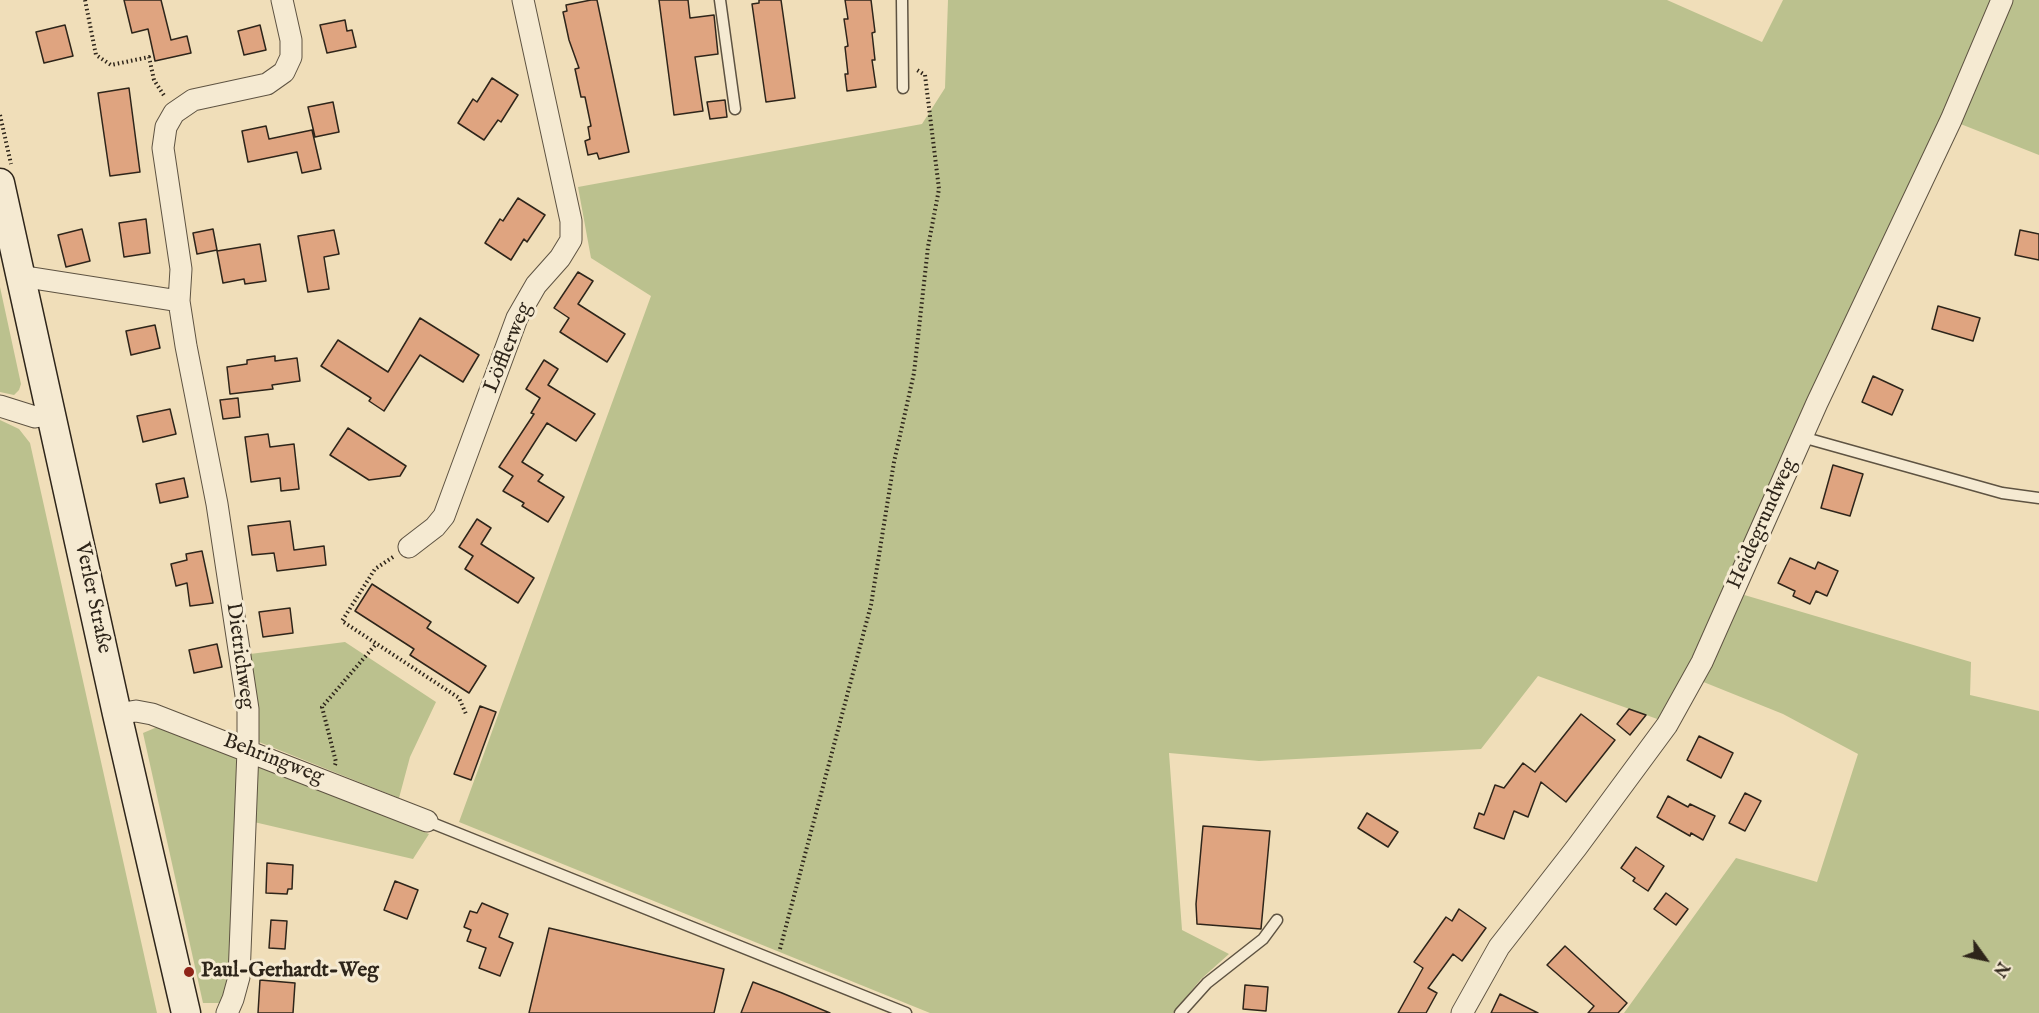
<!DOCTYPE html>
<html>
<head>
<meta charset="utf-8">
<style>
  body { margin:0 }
  #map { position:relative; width:2039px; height:1013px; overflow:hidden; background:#f0deb9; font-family:"IM FELL English",serif }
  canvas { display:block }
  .north { position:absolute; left:1955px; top:929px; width:60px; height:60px; -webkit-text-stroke:4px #f5ead2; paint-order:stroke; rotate:123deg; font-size:16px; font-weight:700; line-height:24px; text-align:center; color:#2e251a }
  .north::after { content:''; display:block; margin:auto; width:21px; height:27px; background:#2e251a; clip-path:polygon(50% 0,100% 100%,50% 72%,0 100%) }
</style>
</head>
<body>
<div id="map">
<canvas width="2039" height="1013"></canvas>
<div class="north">N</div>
</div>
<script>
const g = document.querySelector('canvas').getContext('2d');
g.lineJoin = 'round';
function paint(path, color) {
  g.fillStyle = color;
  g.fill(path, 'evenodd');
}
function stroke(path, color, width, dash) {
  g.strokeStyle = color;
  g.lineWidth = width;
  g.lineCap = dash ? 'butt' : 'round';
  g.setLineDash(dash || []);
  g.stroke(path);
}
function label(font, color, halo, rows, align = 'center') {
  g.font = font + ' "IM FELL English",serif';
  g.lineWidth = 6;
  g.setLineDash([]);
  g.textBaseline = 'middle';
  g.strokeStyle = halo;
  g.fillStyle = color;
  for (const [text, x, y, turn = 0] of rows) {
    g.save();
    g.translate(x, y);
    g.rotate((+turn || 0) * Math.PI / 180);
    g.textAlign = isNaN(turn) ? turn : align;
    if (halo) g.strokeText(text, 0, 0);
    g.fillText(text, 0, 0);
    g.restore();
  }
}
paint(new Path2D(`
  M948,0H1667L1762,42L1783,0H1992L1942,118L1693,658L1660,720L1538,676L1481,749L1259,761L1169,753L1182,930L1229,954L1201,979L1173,1013H930L459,822L651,296L591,258L578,187L922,124L945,88Z
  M2012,0H2039V155L1958,123Z
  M0,287L21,384L19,390L14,395L0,392Z
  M0,420L19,429L30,443L157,1013H0Z
  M1741,594L1971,662L1970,695L2039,711V1013H1624L1736,858L1817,882L1858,754L1783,714L1701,681Z
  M345,642L436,702L410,757L399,798L254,740L250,654Z
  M162,725L243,756L429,834L413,859L254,822L232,977L220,1003H203L143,733Z`), '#bbc18e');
const building = new Path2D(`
  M124,0H161L171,40L187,36L191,53L155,61L148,29L132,33Z
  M591,0H597L629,152L599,159L597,153L588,155L585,141L590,139L588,127L591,126L585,97H581L575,69L579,68L569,40L563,12L567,11L566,5Z
  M659,0H688L690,18L714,15L718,54L695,57L703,111L674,115Z
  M759,0H781L795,98L766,102L752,4L759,3Z
  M845,0H871L875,32L872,33L875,60H872L876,87L847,91L845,74H848L845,47L848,46L844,19H848Z
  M345,20L347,31L352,30L356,47L327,53L320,25Z
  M65,25L73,56L44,63L36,32Z
  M260,25L266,50L244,55L238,31Z
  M492,78L518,95L501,122L498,120L484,140L458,123L473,99L477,102Z
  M129,88L140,172L110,176L98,93Z
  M725,100L727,117L710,119L707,102Z
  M333,102L339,132L315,137L308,107Z
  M266,126L269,139L312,130L321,169L302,173L297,152L248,162L242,131Z
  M518,198L545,215L527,242L524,239L511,260L485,243L500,219L503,221Z
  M146,219L150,253L124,257L119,223Z
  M82,229L90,261L66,267L58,235Z
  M213,229L217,250L197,254L193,233Z
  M334,230L339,254L324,257L329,289L308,292L298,236Z
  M2020,230L2039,234V260L2015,255Z
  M260,244L266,281L245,284L244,279L223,283L217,251Z
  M578,272L593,281L578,304L625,334L607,362L560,332L569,318L554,308Z
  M1938,306L1980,318L1973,341L1932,329Z
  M420,318L479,355L463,382L420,355L384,411L369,401L371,398L321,366L338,340L388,372Z
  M155,325L160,348L131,355L126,331Z
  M275,356V361L297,358L300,381L272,385L273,389L230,394L227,367L247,364V360Z
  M544,360L558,369L548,385L595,414L576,441L547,423L522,462L543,475L538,481L564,497L548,522L522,506L524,503L503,491L513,476L499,467L534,414L531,413L540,398L526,389Z
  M1873,376L1903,390L1892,415L1862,402Z
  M238,398L240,417L223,419L220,400Z
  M170,409L176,434L143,442L137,416Z
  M348,428L406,466L400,476L369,480L330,455Z
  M268,434L270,447L294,444L299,489L281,491L280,478L251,482L245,437Z
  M1833,465L1863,474L1850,516L1821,508Z
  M184,478L188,497L160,503L156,484Z
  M477,519L491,528L481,544L534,578L518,603L465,569L473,556L459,547Z
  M290,521L294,550L324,546L326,565L277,571L274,553L252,555L248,526Z
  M202,551L213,603L190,606L187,583L176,586L171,564L187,560L186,554Z
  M1790,558L1815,569L1818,562L1838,571L1827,596L1816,591L1810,604L1793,596L1795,591L1778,583Z
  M372,584L431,622L427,628L486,666L469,693L410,655L414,649L355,611Z
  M290,608L293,633L263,637L259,612Z
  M217,644L222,667L194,673L189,650Z
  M480,706L496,712L471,780L454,774Z
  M1629,709L1646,715L1630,735L1617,724Z
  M1581,714L1615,740L1566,802L1541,782L1528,817L1514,811L1504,839L1474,828L1479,813L1484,815L1495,785L1504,788L1523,763L1535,772Z
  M1699,736L1733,753L1721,778L1687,760Z
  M1745,793L1761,801L1745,831L1729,823Z
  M1668,796L1688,807L1690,804L1715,816L1703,840L1691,833L1690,836L1657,817Z
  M1367,813L1398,832L1388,847L1358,828Z
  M1203,826L1270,831L1261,929L1197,924L1196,904Z
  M1636,847L1664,866L1648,891L1633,881L1635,878L1621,868Z
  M267,863L293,865L292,889H288L287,894L266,893Z
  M395,881L418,890L407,919L384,910Z
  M1666,893L1688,909L1676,925L1654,909Z
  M482,903L508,914L499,937L513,943L500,976L479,968L486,948L467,941L471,930L464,927L470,911L477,913Z
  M1459,909L1486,928L1462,961L1453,954L1428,988L1437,993L1426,1013H1398L1423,968L1414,962L1446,917L1452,921Z
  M271,920L287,921L285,949L269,948Z
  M549,928L724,969L714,1013H529Z
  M1565,946L1627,1003L1618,1013H1588L1594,1006L1547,965Z
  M260,980L295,983L293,1013H258Z
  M753,982L782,993L830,1013H741Z
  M1245,985L1268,987L1266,1011L1243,1009Z
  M1500,994L1538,1013H1491Z`);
paint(building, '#dfa480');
stroke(building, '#2e251a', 1.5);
const service = new Path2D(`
  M720,0L735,109
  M902,0L903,88
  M1802,437L2002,493L2039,498
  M427,821L906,1013
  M1180,1013L1207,983L1263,939L1277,920`);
const minor = new Path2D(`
  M20,276L179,301
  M0,406L35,417L52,414
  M409,547L435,527L444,516L517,318L536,285L560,258L571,240V221L523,0
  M117,714L136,711L152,714L427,821
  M227,1013L233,999L239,977L248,750V709L217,504L186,346L179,301L181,269L163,148L166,127L174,113L193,100L267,84L284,72L291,57V40L282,0
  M1462,1013L1499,947L1577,847L1667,725L1702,662L1817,403L1951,120L2002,0`);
const secondary = new Path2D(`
  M0,183L117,714L186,1013`);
stroke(service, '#5e5342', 13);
stroke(minor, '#5e5342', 23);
stroke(secondary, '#2e251a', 31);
stroke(new Path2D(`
  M85,0L96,55L111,65L149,57L154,80L165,97
  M0,115L11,164
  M393,557L375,569L342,621L459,698L466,714
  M335,765L336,762L322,707L376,644
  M780,949L871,605L894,462L914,373L928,247L939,189L925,75L917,70`), '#2e251a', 4, [1.5, 3]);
stroke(service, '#f5ead2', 10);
stroke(minor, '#f5ead2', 21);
stroke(secondary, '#f5ead2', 28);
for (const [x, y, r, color] of [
  [189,972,6,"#8f2418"]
]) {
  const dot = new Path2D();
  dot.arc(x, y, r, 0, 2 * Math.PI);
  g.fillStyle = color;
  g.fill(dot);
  stroke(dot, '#f5ead2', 2);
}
label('21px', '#2e251a', '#f5ead2', [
  ["Löfflerweg",509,348,-68],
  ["Heidegrundweg",1763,524,-66],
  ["Verler Straße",92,598,78],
  ["Dietrichweg",239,656,82],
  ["Behringweg",273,760,21]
]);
label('bold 21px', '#2e251a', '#f5ead2', [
  ["Paul-Gerhardt-Weg",201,972]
], 'left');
</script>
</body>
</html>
